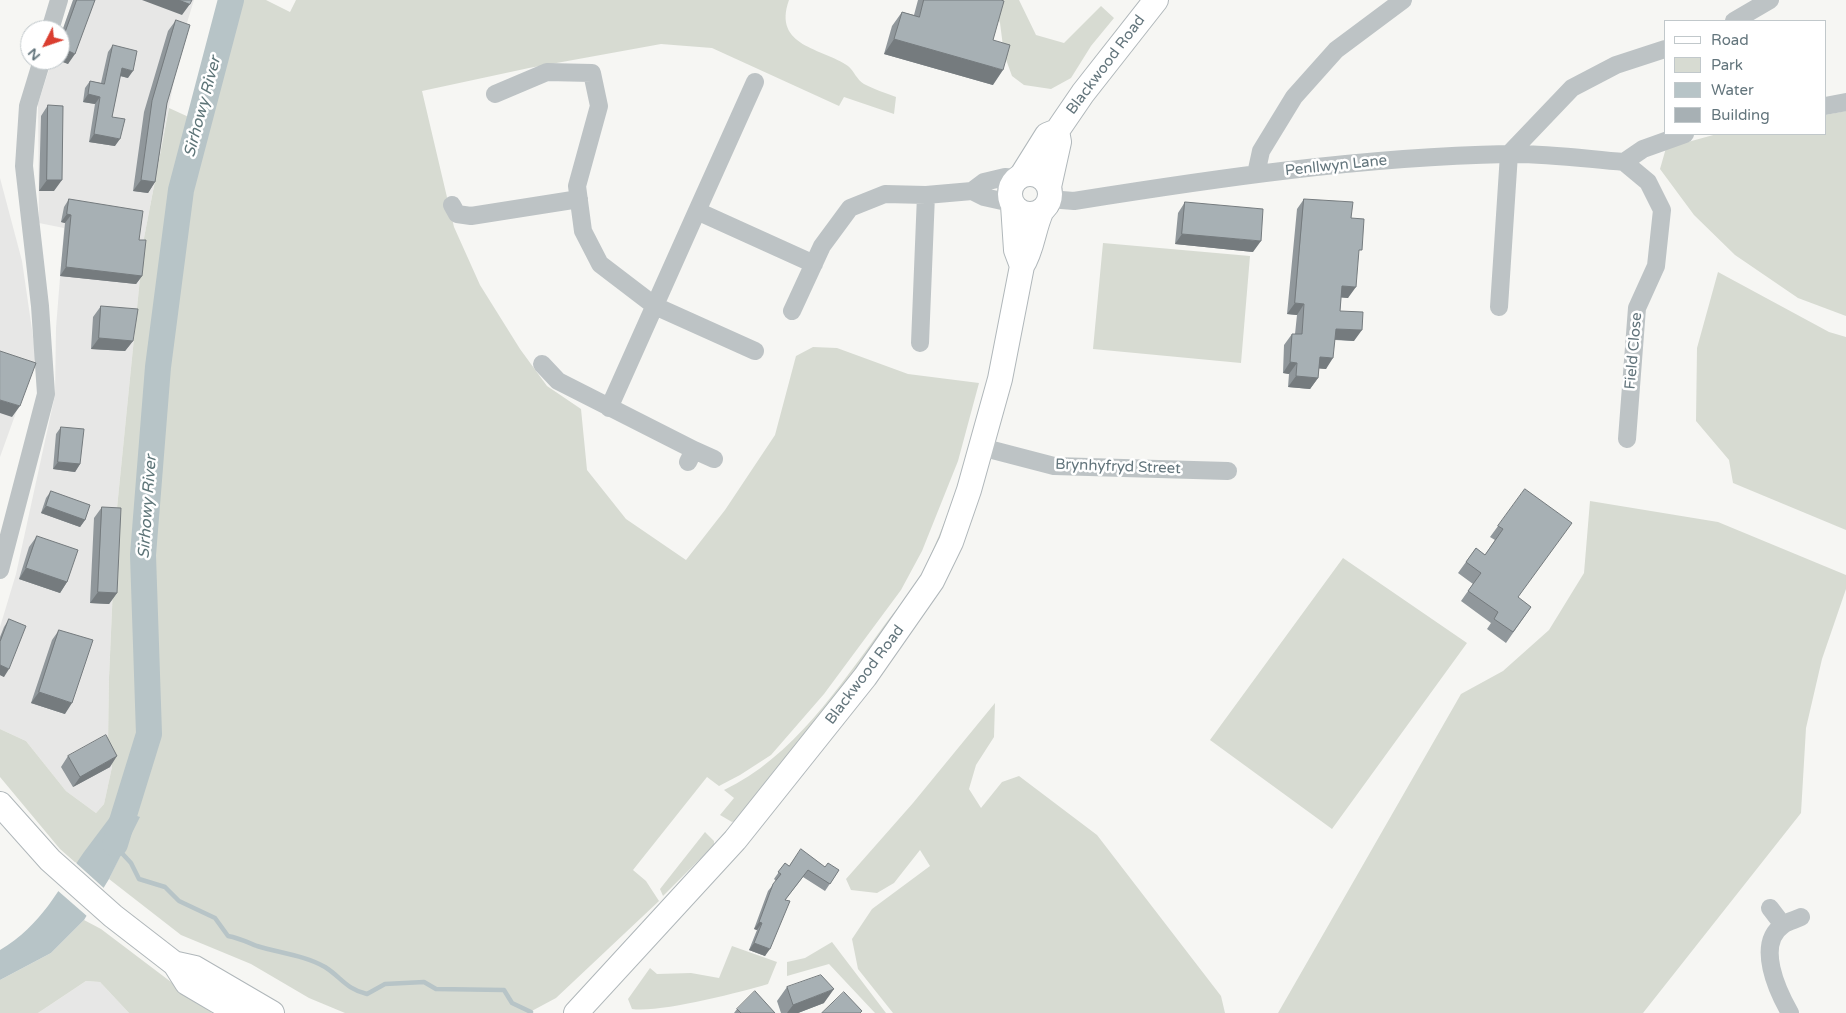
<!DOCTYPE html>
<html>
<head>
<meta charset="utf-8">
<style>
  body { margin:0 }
  #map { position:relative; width:1846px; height:1013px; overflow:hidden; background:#f6f6f3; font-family:"Varela Round",sans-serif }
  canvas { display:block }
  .legend { position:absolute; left:1664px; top:20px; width:162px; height:115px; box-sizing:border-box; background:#fff; border:1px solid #c1c8cb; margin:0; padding:6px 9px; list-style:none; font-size:15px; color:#63757c }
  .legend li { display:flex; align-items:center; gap:10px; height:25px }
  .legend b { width:25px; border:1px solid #c1c8cb }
  .north { position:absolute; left:20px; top:20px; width:50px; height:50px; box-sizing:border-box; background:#fff; border:1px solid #c1c8cb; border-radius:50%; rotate:229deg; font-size:14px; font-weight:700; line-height:20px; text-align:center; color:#63757c }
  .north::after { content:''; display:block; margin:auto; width:18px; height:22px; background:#da3e30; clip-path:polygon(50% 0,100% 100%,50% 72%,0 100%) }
</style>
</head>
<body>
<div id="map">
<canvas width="1846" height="1013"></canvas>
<ul class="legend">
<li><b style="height:6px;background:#fff"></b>Road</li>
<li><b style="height:14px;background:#d7dbd2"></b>Park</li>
<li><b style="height:14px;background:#b7c4c7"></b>Water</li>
<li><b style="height:14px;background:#a7b0b4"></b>Building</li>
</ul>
<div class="north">N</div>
</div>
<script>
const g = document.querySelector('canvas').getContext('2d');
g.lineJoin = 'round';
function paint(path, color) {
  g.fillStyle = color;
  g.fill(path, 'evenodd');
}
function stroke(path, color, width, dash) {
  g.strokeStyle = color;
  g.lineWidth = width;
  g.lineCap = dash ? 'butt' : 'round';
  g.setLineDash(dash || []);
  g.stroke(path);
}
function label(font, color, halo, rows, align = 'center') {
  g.font = font + ' "Varela Round",sans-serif';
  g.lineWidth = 5;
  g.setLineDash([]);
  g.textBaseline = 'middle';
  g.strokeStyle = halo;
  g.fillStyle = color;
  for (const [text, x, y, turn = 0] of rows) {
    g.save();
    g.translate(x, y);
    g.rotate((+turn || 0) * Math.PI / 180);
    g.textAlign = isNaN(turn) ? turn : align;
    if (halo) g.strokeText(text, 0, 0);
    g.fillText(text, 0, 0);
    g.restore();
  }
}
paint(new Path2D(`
  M73,0H194L182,39L144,238L116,518L109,678L108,742L112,767L104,804L96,813L66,791L26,741L0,729V627L16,574L55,395L56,328L64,228L39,223L38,104L52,60H60V37Z
  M0,178L22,261L36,357L0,457Z
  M86,981L100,982L129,1013H38Z`), '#e7e7e6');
paint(new Path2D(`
  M239,0H266L290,12L296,0H789C772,47 823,48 848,66C854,71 857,80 864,84C873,89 886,93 896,97L894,114L844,97L839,106L712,48L661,44L529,68L422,91L454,227L480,285L520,349L547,386L581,409L587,470L626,519L686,560L725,510L775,435L796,356L813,347L837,348L908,374L979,383L958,461L922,551L901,590L824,694L771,755L740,775L719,786L707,777L633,870L646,881L659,901L556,998L528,1013H345L309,998L251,964L181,935L109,879L139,817L117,809L77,864L60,849L0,777V729L26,741L66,791L96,813L104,804L112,767L108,742L109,678L116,518L144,238L169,108L204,124Z
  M990,0H1019L1036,35L1064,43L1101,6L1114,18L1091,46L1071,78L1051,89L1024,85L1012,76L1004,54L1000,23Z
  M1846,111V316L1798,298L1735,255L1694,215L1660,169L1666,148L1717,134H1825V115Z
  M1103,243L1250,256L1241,363L1093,349Z
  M1718,272L1829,332L1846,337V530L1733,483L1729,460L1696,421L1697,348Z
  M987,382H990L964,482L924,578L884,638L737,820L732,822L720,815L734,798L724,790C792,758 840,686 883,627C896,609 913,591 923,571C953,511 970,447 987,382Z
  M1590,501L1718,522L1846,575V589L1822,659L1806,728L1801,813L1643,1013H1278L1461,694L1503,671L1549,630L1584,573Z
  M1343,558L1467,643L1332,829L1210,740Z
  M995,703L994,737L976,765L969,789L981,808L1002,782L1019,776L1097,835L1221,996L1225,1013H893L858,969L852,939L872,909L930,866L920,850L894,883L877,893L851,890L846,879L913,803Z
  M705,832L714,841V845L663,896L660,889Z
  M84,920L101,929L212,1013H129L100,982L86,981L38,1013H0V980L51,953Z
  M832,942L886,1013H875L829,964L787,976V962L805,958Z
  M732,946L777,962L768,984C737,993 660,1013 632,1009L628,999L650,968L657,974L691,973L719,978Z`), '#d7dbd2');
paint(new Path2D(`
  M117,808L140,817L109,879L84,920L51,953L0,980V950C42,925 58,890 84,852C95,837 106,823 117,808Z`), '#b7c4c7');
paint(new Path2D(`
  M75,862L106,890L88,917L57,890Z`), '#f6f6f3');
stroke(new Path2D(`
  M119,850L131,863L139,879L165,887L179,901L215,918L228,936C239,938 247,942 257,946C279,953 304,955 325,967C341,977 346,989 367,994L385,984L424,982L436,989L504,990L512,1003L531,1012`), '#b7c4c7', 4.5);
stroke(new Path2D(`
  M115,844L149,734L143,555L158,367L181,190L231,0`), '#b7c4c7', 26);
const secondary = new Path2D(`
  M1010 194a20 20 0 1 1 40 0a20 20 0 1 1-40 0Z
  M1022,175L1047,135L1057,131L1083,93L1156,0
  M1049,187L1059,142L1057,131
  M1013,205L1016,250L1022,266
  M0,804L50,860L113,916L175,964L187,983L238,1013
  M177,964L195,968L272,1013
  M576,1013L735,840L865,677L932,581L951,542L969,490L1000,379L1022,266C1033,249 1033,229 1042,210`);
stroke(secondary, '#b0b7ba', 26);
stroke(new Path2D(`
  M1734,21L1770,0
  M50,30L59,0
  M495,94L547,72L592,73L599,106L577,186L583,231L600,264L655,306L755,351
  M1825,106L1846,102
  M1624,162L1648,182L1662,210L1656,266L1637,308L1627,439
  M1624,162L1643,149L1685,134
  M1256,174L1261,151L1294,97L1336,50L1403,0
  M972,191L984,197L1011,203
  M1049,199L1074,201C1218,178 1362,157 1507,154C1546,153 1586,159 1624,162
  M452,205L457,214L471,216L579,199
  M697,211L755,82
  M1499,307L1509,154L1572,88L1616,65L1665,49
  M792,311L822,246L850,208L885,194L926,195L972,191L984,182L1005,177L1017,178
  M920,343L926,195
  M542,364L558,381L694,450
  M609,408L697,211L814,264
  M981,447L1054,466L1228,471
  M688,462L694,450L714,459
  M0,570L46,394L40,306L24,166L28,106L42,60
  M1770,908L1783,925
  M1790,1013C1778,992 1755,944 1783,925C1788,921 1795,920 1801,917`), '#bdc3c5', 18);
stroke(secondary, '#fff', 24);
paint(new Path2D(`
  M73,0H95L68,64L60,60V37Z
  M918,0H1001L993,40V85L884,54L892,26L902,12L914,15Z
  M176,20L167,103L155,182L148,193L133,191L144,112L168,31Z
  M113,45L128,78L120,76L112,117L115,146L89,142L95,104L83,102L85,88L90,81L101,83L108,52Z
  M48,105L54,191H39L41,116Z
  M69,199L139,240L142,276L136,284L60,276L65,223L61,222L64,207Z
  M1304,199L1351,218L1358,256L1348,298L1341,297L1340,311L1354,341L1335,340L1326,369L1319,368L1318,378L1310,389L1288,387L1289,374L1283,373L1284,345L1292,334H1295L1297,315L1287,314L1297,209Z
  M1185,202L1253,252L1175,244L1178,213Z
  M101,306L133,341L125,351L91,349L93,317Z
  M61,427L80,464L75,472L53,469L56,434Z
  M1525,489L1518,598L1531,607L1506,643L1487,629L1491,623L1461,601L1473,584L1458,573L1476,548L1485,555L1495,540L1490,537Z
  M51,491L85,520L80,527L41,513L46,498Z
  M102,507L117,593L109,604L90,603L94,518Z
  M37,536L67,582L60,593L19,579L29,547Z
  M9,619L4,677L0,675V637L4,627Z
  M59,630L65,714L31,703L52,640Z
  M68,756L110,767L73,787L61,767Z
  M785,863L789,866L824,867L839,870L825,891L803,877L785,900L765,956L749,950L757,930L754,929L768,891L776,881L774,879Z
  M787,987L824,1003L798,1013H781L777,1001Z
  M737,1009L775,1013H734Z`), '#90979b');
paint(new Path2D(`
  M142,0H179L190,4L182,15Z
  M894,39L1003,70L993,85L884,54Z
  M60,47L75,54L68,64L57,60H60Z
  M122,68L133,71L128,78L117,75Z
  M88,94L100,97L95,104L83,102Z
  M94,134L120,139L115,146L89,142Z
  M47,180H62L54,191H39Z
  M141,180L155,182L148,193L133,191Z
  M67,214L71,215L65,223L61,222Z
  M1182,234L1261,241L1253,252L1175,244Z
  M66,267L142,276L136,284L60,276Z
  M1342,286L1356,287L1348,298L1334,297Z
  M1295,303L1304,304L1297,315L1287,314Z
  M1336,329L1362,330L1354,341L1328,339Z
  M99,338L133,341L125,351L91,349Z
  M1320,357L1333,358L1326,369L1312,368Z
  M1290,362L1297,363L1289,374L1283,373Z
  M1296,376L1318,378L1310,389L1288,387Z
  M0,400L20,406L12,417L0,413Z
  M58,462L80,464L75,472L53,469Z
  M46,506L85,520L80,527L41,513Z
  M26,568L67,582L60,593L19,579Z
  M98,592L117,593L109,604L90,603Z
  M0,665L9,669L4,677L0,675Z
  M39,692L72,703L65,714L31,703Z
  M117,756L110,767L73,787L80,777Z
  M759,922L762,923L757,930L754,929Z
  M754,943L770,949L765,956L749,950Z
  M834,989L824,1003L798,1013H787L793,1005Z`), '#757b7e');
const building = new Path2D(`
  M77,0H95L75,54L60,47Z
  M179,0H192L190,4Z
  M924,0H1001L1004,1L993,40L1010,45L1003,70L894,39L902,12L919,17Z
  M176,20L190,25L167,103L155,182L141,180L152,101Z
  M113,45L137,51L133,71L122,68L112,117L125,119L120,139L94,134L100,97L88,94L90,81L104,84Z
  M48,105L63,106L62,180H47Z
  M69,199L143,211L139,240H146L142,276L66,267L71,215L67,214Z
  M1304,199L1353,202L1351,218L1364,219L1362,250H1359L1356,287L1342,286L1340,311L1363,312L1362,330L1336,329L1333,358L1320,357L1318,378L1296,376L1297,363L1290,362L1292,334H1302L1304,304L1295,303Z
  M1185,202L1263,209L1261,241L1182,234Z
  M101,306L138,309L133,341L99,338Z
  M0,351L36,363L20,406L0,400Z
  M61,427L84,429L80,464L58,462Z
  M1525,489L1572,523L1518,597L1531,607L1513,632L1494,619L1498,612L1468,591L1481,573L1466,562L1476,548L1485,555L1503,529L1498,526Z
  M51,491L90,505L85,520L46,506Z
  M102,507L121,508L117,593L98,592Z
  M37,536L78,550L67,582L26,568Z
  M9,619L26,626L9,669L0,665V642Z
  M59,630L93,640L72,703L39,692Z
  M106,735L117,756L80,777L68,756Z
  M801,849L825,867L828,863L839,870L830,884L808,870L785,900L790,901L770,949L754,943L762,923L759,922L773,884L781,874L778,872L785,863L789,866Z
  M821,975L834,989L793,1005L787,987Z
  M755,991L775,1013H741L737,1009Z
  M844,992L862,1011L860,1013H822Z`);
paint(building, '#a7b0b4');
stroke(building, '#757b7e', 1);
label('15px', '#63757c', '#fff', [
  ["Blackwood Road",1106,65,-53],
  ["Penllwyn Lane",1336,166,-6],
  ["Field Close",1634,351,-85],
  ["Brynhyfryd Street",1118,467,2],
  ["Blackwood Road",865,675,-53]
]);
label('italic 16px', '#5e7578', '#fff', [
  ["Sirhowy River",203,107,-75],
  ["Sirhowy River",148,507,-86]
]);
</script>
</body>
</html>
